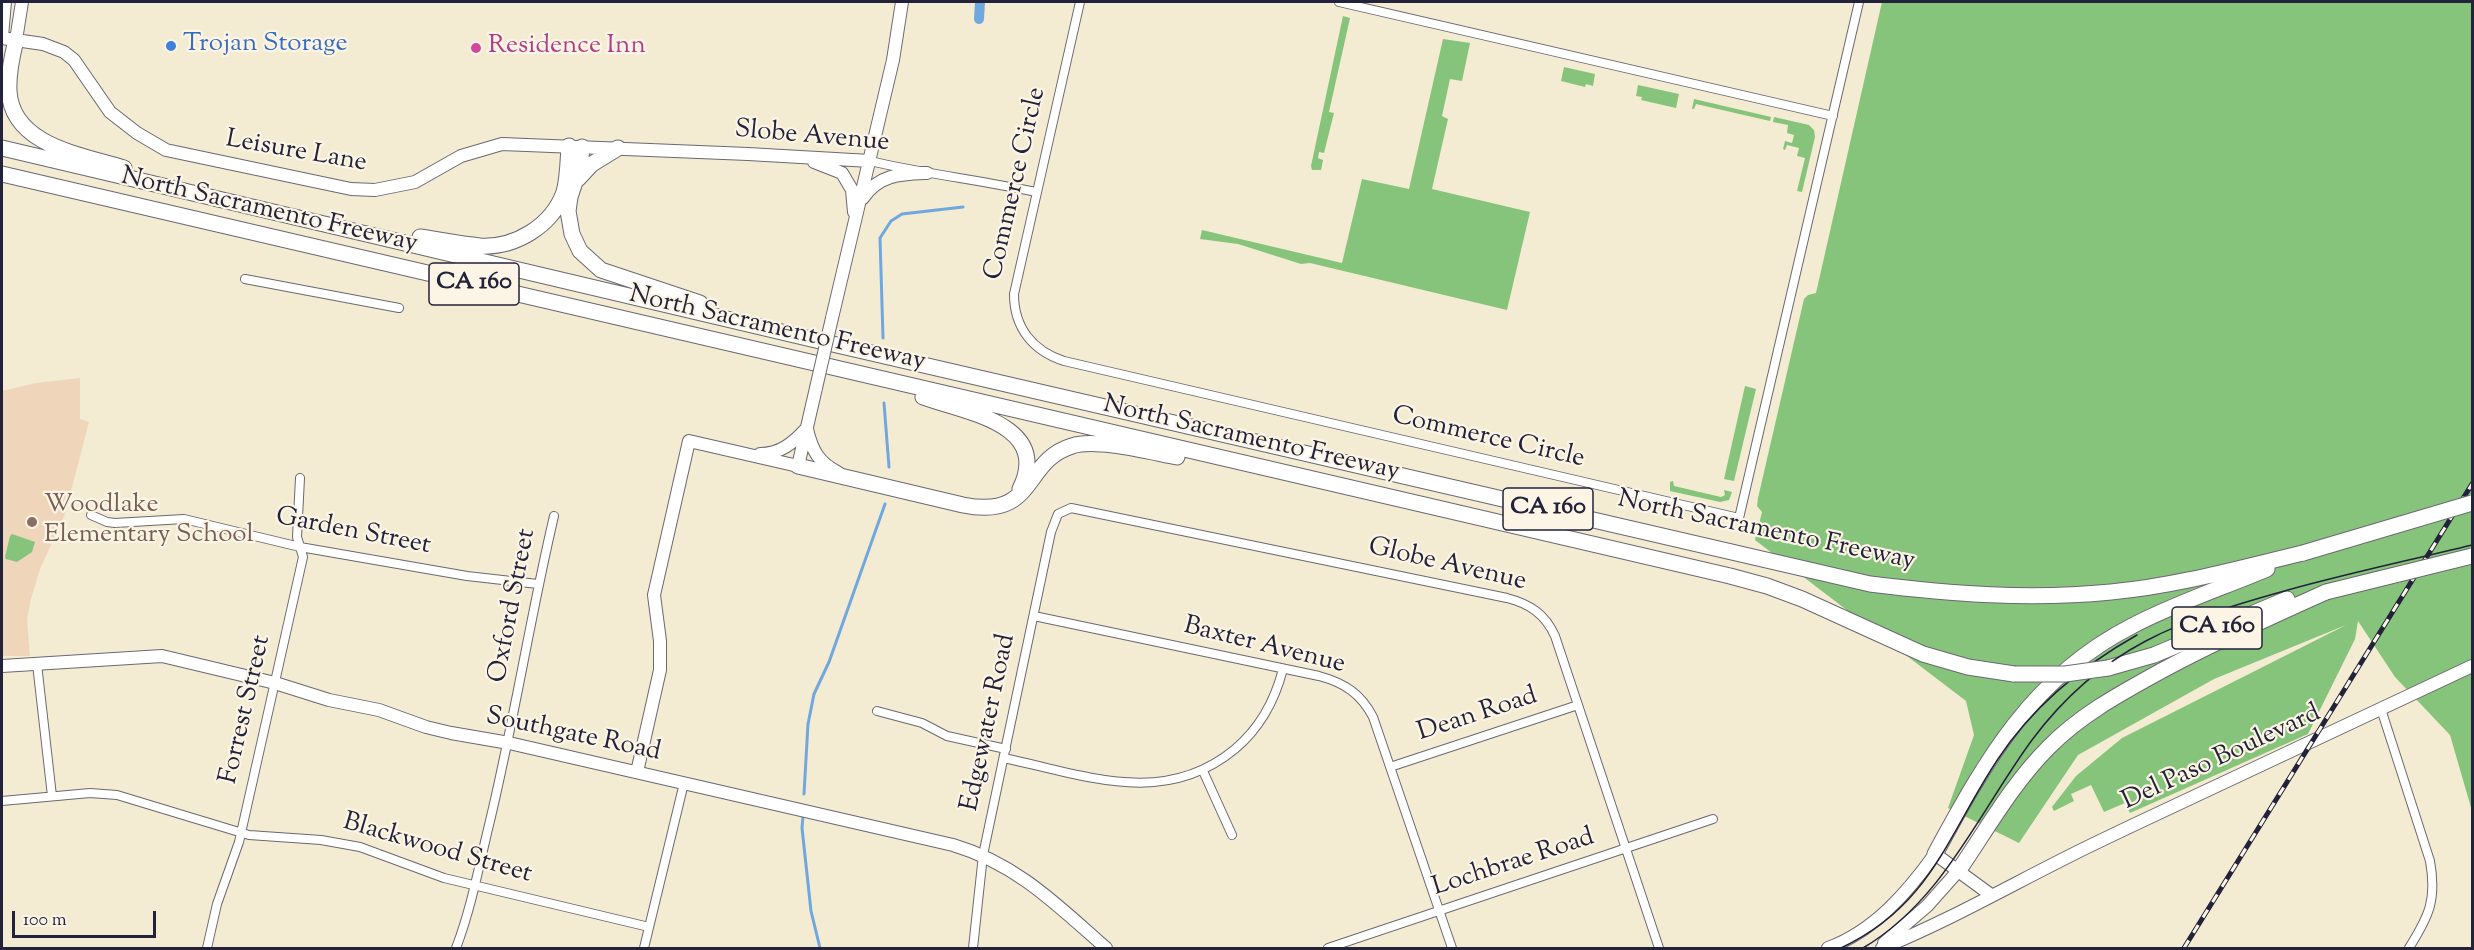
<!DOCTYPE html>
<html>
<head>
<meta charset="utf-8">
<style>
  body { margin:0 }
  #map { position:relative; width:2474px; height:950px; overflow:hidden; background:#f3ebd2; font-family:"Sorts Mill Goudy",serif }
  canvas { display:block }
  .frame { position:absolute; inset:0; border:3px solid #22223b; pointer-events:none }
  .scale { position:absolute; left:12px; top:911px; width:144px; height:27px; box-sizing:border-box; border:3px solid #22223b; border-top:0; padding-left:8px; font-size:18px; line-height:21px; white-space:nowrap; color:#22223b; -webkit-text-stroke:4px #fcf5e5; paint-order:stroke }
</style>
</head>
<body>
<div id="map">
<canvas width="2474" height="950"></canvas>
<div class="frame"></div>
<div class="scale">100 m</div>
</div>
<script>
const g = document.querySelector('canvas').getContext('2d');
g.lineJoin = 'round';
function paint(path, color) {
  g.fillStyle = color;
  g.fill(path, 'evenodd');
}
function stroke(path, color, width, dash) {
  g.strokeStyle = color;
  g.lineWidth = width;
  g.lineCap = dash ? 'butt' : 'round';
  g.setLineDash(dash || []);
  g.stroke(path);
}
function label(font, color, halo, rows, align = 'center') {
  g.font = font + ' "Sorts Mill Goudy",serif';
  g.lineWidth = 4.5;
  g.setLineDash([]);
  g.textBaseline = 'middle';
  g.strokeStyle = halo;
  g.fillStyle = color;
  for (const [text, x, y, turn = 0] of rows) {
    g.save();
    g.translate(x, y);
    g.rotate((+turn || 0) * Math.PI / 180);
    g.textAlign = isNaN(turn) ? turn : align;
    if (halo) g.strokeText(text, 0, 0);
    g.fillText(text, 0, 0);
    g.restore();
  }
}
paint(new Path2D(`
  M80,378V419L89,422L65,514L40,569L31,599L27,619L30,656H2V391L36,383Z`), '#efd6bb');
paint(new Path2D(`
  M1882,2H2472V811L2450,735L2395,677L2358,621L2355,639L2308,734L2130,813L2125,803L2104,812L2091,785L2071,794L2074,801L2054,811L2052,807L2076,776L2122,738L2346,625L2214,679L2078,755L2019,843L1948,808L1974,735L1966,701L1755,540L1762,512L1757,506L1758,498L1804,299L1808,295L1816,293Z
  M1343,16L1350,18L1329,112L1334,113L1324,153L1319,152L1318,158L1323,160L1321,170H1312L1311,166Z
  M1443,39L1470,43L1462,81L1450,79L1442,116L1448,119L1432,189L1530,212L1507,310L1310,263L1301,264L1238,244L1200,239L1202,230L1342,263L1362,179L1409,189Z
  M1564,67L1595,74L1593,86L1586,84L1585,87L1561,81Z
  M1638,85L1679,94L1676,108L1641,100L1642,97L1636,96Z
  M1694,99L1771,117L1770,121L1696,104L1694,109H1692Z
  M1774,117L1809,125L1814,130L1815,137L1802,192L1797,191L1805,158L1797,156L1799,148L1787,145L1785,150L1783,149L1785,141L1792,143L1794,135L1787,133L1788,125L1773,122Z
  M1745,386L1756,389L1734,481L1724,479Z
  M1673,481L1674,486L1721,497L1725,495L1724,490L1732,492L1729,500L1720,502L1670,491V482Z
  M12,534L35,542L32,552L17,562L6,559L5,557L10,536Z`), '#86c47b');
stroke(new Path2D(`
  M883,338L880,238L891,221L902,214L963,207
  M884,403L889,467
  M804,794L808,724L814,694L829,662L885,504
  M803,816L802,828L811,911L820,948`), '#71a7df', 3);
stroke(new Path2D(`
  M979,19L980,2`), '#71a7df', 10);
const street = new Path2D(`
  M1080,2L1014,294C1014,328 1033,351 1064,361L1739,518L1859,2
  M1339,2L1833,116
  M870,161C925,174 980,180 1036,192
  M245,279L399,308
  M91,515L107,522L115,523L184,519L300,547L467,576L538,584
  M1034,616L1319,676C1345,683 1361,694 1373,717L1452,948
  M37,664L52,796
  M2381,709L2430,861C2437,900 2429,916 2409,948
  M877,711L922,723L947,736L1006,749
  M1004,758C1084,775 1164,808 1235,749C1260,728 1275,700 1283,669
  M1390,767L1578,705
  M1203,771L1232,835
  M2,801L90,793L117,795L249,835L321,840L360,847L444,878L649,927
  M207,948L217,904L239,842L303,557L297,537L300,478
  M456,948C471,909 479,866 489,825C514,722 530,618 554,516
  M644,948L684,783
  M973,948L983,855L1051,532L1058,514L1071,508L1507,598C1530,604 1545,614 1555,636L1659,948
  M1328,948L1713,819`);
const secondary = new Path2D(`
  M2,36L5,2
  M2,38L43,44L64,52L74,60L110,112L137,133L166,150L351,189L375,190L415,182L461,156L502,144L748,154L870,161
  M16,40L22,2
  M814,162L842,173L852,190L854,212
  M863,198C879,174 901,174 927,173
  M832,318L893,60L902,2
  M807,429C812,451 819,463 839,473
  M760,454C780,454 793,443 806,429
  M2,666L162,656L275,683L329,700L379,710L426,727L451,733L509,743L953,845C1017,864 1057,905 1106,948
  M637,772L660,670V641L654,595L689,441L798,466L816,388
  M1884,943L1927,906L1959,870
  M1828,948C1874,931 1907,893 1935,854L1991,895
  M1882,948C1958,917 2028,875 2102,840C2225,781 2349,724 2472,666`);
const highway = new Path2D(`
  M16,40C12,56 8,74 9,91C12,146 83,155 124,168
  M582,147L580,167L570,197L568,211L572,234L580,251L601,270L700,303
  M2,148L824,342L1870,584C1952,594 2029,600 2111,592C2176,586 2240,568 2303,553
  M2,174L1730,576L1767,586L1802,599L1923,654L1968,667L2014,674
  M578,179L592,164L618,148
  M420,237C440,240 460,244 480,246C515,248 552,226 564,192C568,178 568,160 569,146
  M923,397C965,412 1052,424 1020,489
  M798,466L963,505C1037,520 1022,461 1072,446C1096,438 1150,452 1177,457
  M2108,668L2154,655L2287,599
  M1935,854C1986,760 2032,677 2132,626C2176,603 2222,588 2267,569
  M1959,870C1987,829 2013,783 2048,748C2080,715 2121,693 2161,671C2215,642 2270,617 2326,592`);
stroke(street, '#6b6870', 10);
stroke(secondary, '#6b6870', 14);
stroke(highway, '#6b6870', 17);
stroke(street, '#fff', 8);
stroke(secondary, '#fff', 12);
stroke(highway, '#fff', 15);
stroke(new Path2D(`
  M1841,948C1931,906 1948,834 1998,759C2033,706 2082,666 2137,635
  M1863,948C1943,901 1979,812 2032,740C2102,646 2180,620 2288,590C2349,573 2411,560 2472,545`), '#22223b', 1.5);
const rail = new Path2D(`
  M2184,948L2472,484`);
stroke(rail, '#22223b', 5);
stroke(rail, '#fcf5e5', 3, [9]);
const secondaryBridge = new Path2D(`
  M816,388L832,318`);
const highwayBridge = new Path2D(`
  M2303,553L2472,503
  M2326,592L2472,556
  M2014,674H2065L2108,668`);
stroke(secondaryBridge, '#6b6870', 14, []);
stroke(highwayBridge, '#6b6870', 17, []);
stroke(secondaryBridge, '#fff', 12);
stroke(highwayBridge, '#fff', 15);
for (const [x, y, r, color] of [
  [171,46,6,"#3f7fe0"],
  [476,48,6,"#d1479c"],
  [32,522,6,"#8d6e63"]
]) {
  const dot = new Path2D();
  dot.arc(x, y, r, 0, 2 * Math.PI);
  g.fillStyle = color;
  g.fill(dot);
  stroke(dot, '#fcf5e5', 2);
}
for (const [x, y, w] of [
  [474,284,90],
  [1548,509,90],
  [2217,628,90]
]) {
  const box = new Path2D();
  box.roundRect(x - w / 2, y - 21, w, 42, 4.5);
  g.fillStyle = '#fcf5e5';
  g.fill(box);
  stroke(box, '#22223b', 1.5);
}
label('bold 24px', '#22223b', null, [
  ["CA 160",474,284],
  ["CA 160",1548,509],
  ["CA 160",2217,628]
]);
label('26px', '#366cbe', '#fcf5e5', [
  ["Trojan Storage",183,46]
], 'left');
label('26px', '#b23c85', '#fcf5e5', [
  ["Residence Inn",488,48]
], 'left');
label('26px', '#22223b', '#fcf5e5', [
  ["Slobe Avenue",812,138,5],
  ["Leisure Lane",296,153,10],
  ["Commerce Circle",1017,184,-77],
  ["North Sacramento Freeway",269,212,13],
  ["North Sacramento Freeway",777,330,13],
  ["Commerce Circle",1488,439,13],
  ["North Sacramento Freeway",1251,440,13],
  ["North Sacramento Freeway",1766,532,12],
  ["Garden Street",353,533,11],
  ["Globe Avenue",1447,566,13],
  ["Oxford Street",514,606,-79],
  ["Baxter Avenue",1264,647,14],
  ["Forrest Street",247,710,-77],
  ["Dean Road",1478,716,-18],
  ["Edgewater Road",990,723,-78],
  ["Southgate Road",573,736,12],
  ["Del Paso Boulevard",2222,759,-25],
  ["Blackwood Street",437,850,16],
  ["Lochbrae Road",1514,864,-18]
]);
label('26px', '#785e54', '#fcf5e5', [
  ["Woodlake",44,507],
  ["Elementary School",44,537]
], 'left');
</script>
</body>
</html>
